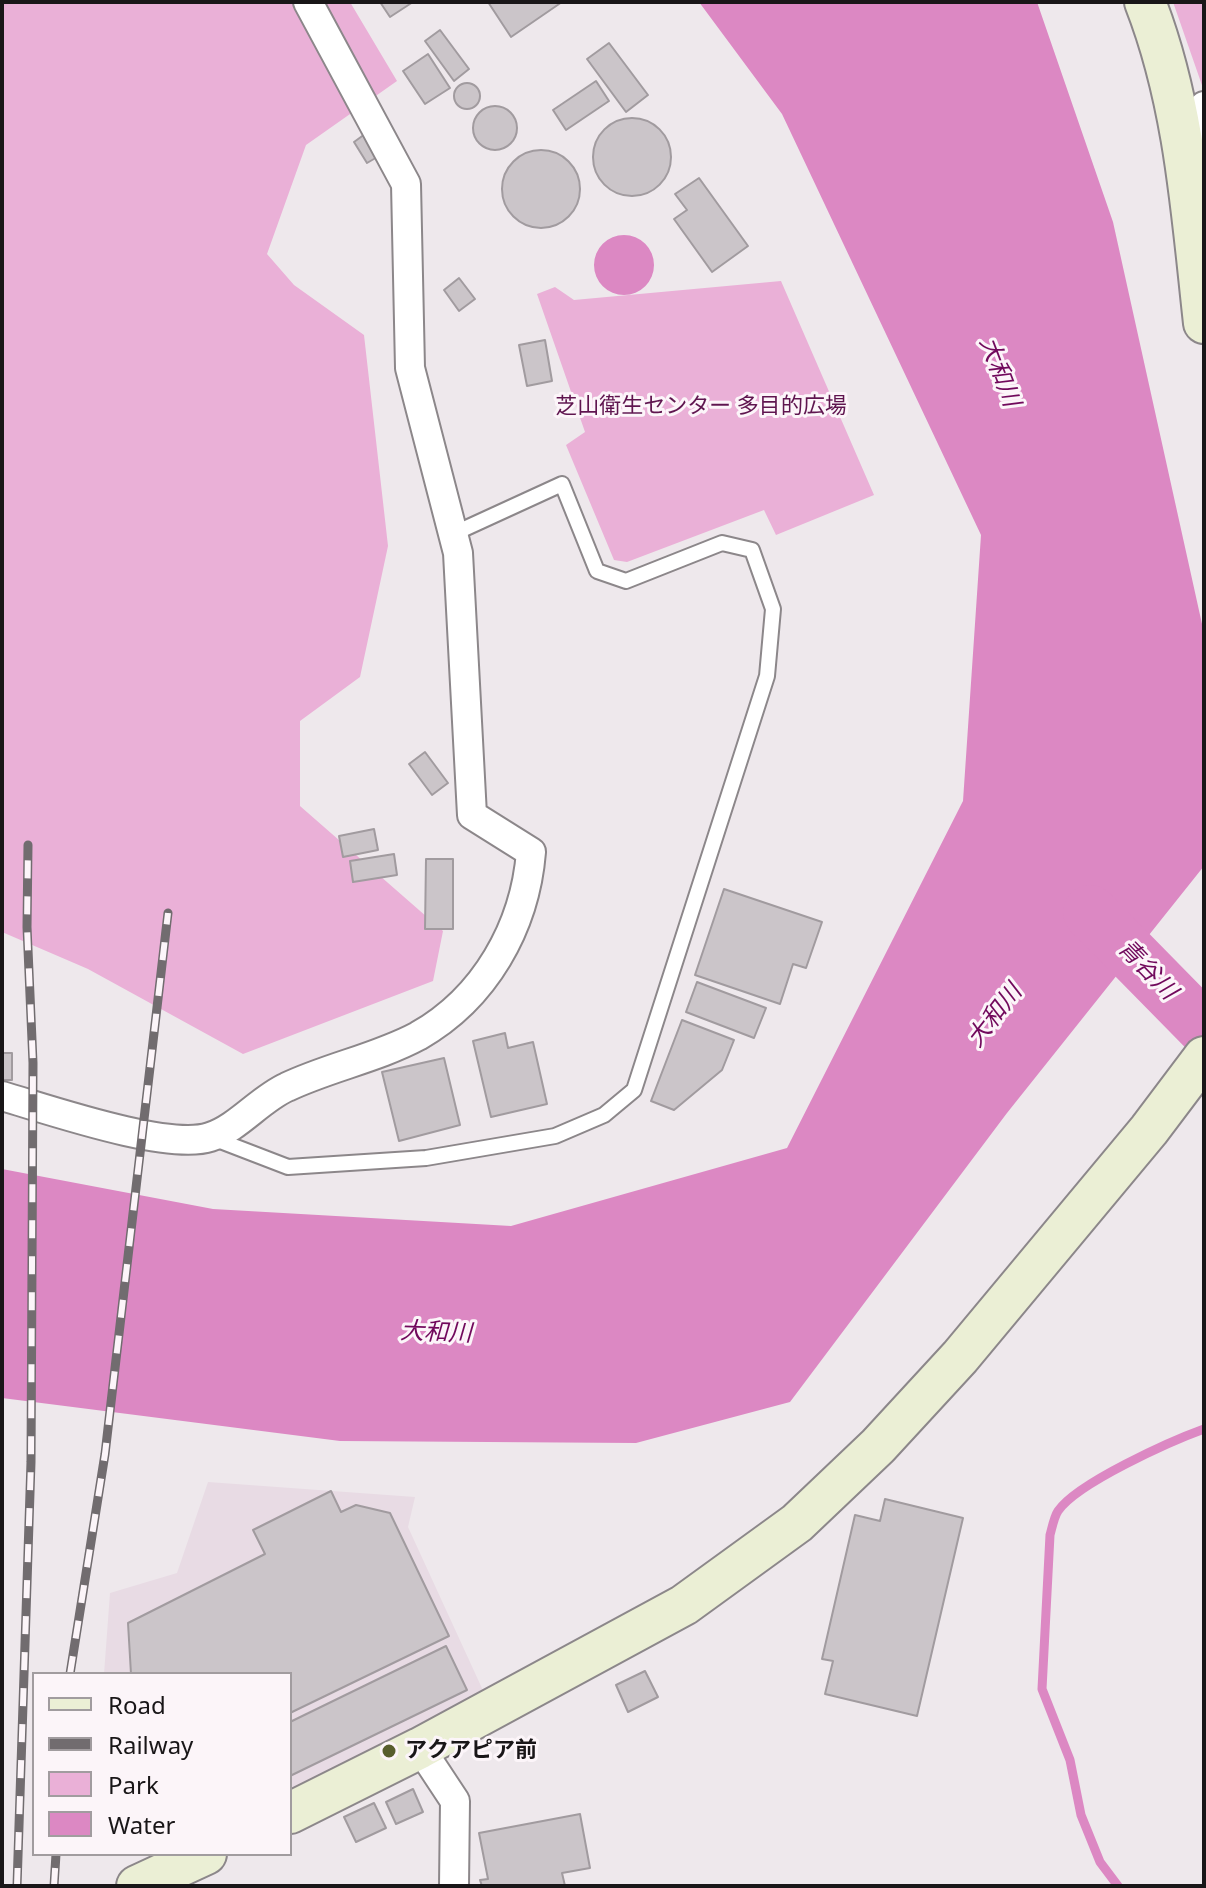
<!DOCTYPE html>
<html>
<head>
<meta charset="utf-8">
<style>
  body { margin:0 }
  #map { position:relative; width:1206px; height:1888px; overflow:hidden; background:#eee8ec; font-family:"Noto Sans",sans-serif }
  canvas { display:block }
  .frame { position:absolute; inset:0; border:4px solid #191618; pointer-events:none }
  .legend { position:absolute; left:32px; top:1672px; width:260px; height:184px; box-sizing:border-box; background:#fcf5f9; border:2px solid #a19c9f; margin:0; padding:10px 14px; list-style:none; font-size:24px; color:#191618 }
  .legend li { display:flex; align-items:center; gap:16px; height:40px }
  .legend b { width:40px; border:2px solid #a19c9f }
</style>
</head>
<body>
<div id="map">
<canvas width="1206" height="1888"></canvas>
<div class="frame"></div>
<ul class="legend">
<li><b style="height:10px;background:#ebefd5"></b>Road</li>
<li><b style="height:10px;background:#716c6f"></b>Railway</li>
<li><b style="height:22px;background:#eab0d7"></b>Park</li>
<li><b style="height:22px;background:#dc88c3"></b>Water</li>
</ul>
</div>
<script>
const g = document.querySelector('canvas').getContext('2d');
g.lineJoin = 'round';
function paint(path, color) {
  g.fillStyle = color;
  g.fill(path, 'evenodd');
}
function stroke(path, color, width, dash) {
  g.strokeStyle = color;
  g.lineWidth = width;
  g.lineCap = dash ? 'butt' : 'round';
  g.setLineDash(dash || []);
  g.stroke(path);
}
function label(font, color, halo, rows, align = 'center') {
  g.font = font + ' "Noto Sans","Noto Sans JP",sans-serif';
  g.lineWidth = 6;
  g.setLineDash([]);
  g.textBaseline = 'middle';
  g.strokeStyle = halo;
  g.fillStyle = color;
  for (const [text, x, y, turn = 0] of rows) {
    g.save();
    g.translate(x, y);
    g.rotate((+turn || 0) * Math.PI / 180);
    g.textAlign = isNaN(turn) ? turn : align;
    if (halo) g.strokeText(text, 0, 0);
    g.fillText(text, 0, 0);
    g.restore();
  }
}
paint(new Path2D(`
  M208,1482L415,1497L408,1527L486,1697L290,1792V1674H104L110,1593L177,1573Z`), '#e8dbe4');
paint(new Path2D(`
  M2,2H350L397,81L306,145L267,254L294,285L364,335L388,546L360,677L300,721V806L443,931L433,981L243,1054L88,969L2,932Z
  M1173,2H1204V91Z
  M781,281L874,495L776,535L764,510L627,562L614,560L566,445L585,432L537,294L555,287L574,300Z`), '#eab0d7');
paint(new Path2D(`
  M699,2H1037L1113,222L1204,633V866L1007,1113L790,1402L636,1443L340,1441L2,1398V1169L213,1209L511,1226L787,1148L963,801L981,535L782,114Z
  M594 265a30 30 0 1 1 60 0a30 30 0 1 1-60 0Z`), '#dc88c3');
stroke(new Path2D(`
  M1118,1886L1100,1862L1081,1815L1070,1760L1042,1689L1050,1535C1052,1528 1054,1517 1058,1511C1077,1483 1171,1441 1204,1429`), '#dc88c3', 9);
stroke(new Path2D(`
  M1090,912L1204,1028`), '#dc88c3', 54);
const building = new Path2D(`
  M380,2H413L390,17Z
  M488,2H562L511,37Z
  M440,30L469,69L454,81L425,41Z
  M609,43L648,95L626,112L587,59Z
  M428,54L450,88L425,104L403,71Z
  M596,81L609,101L566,130L553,110Z
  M454 96a13 13 0 1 1 26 0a13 13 0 1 1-26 0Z
  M473 128a22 22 0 1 1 44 0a22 22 0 1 1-44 0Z
  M593 157a39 39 0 1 1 78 0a39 39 0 1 1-78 0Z
  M365,134L379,156L367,163L354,142Z
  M502 189a39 39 0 1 1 78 0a39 39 0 1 1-78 0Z
  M699,178L748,246L712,272L674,219L687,210L675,194Z
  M459,278L475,299L459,311L444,290Z
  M545,340L552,381L527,386L519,345Z
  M425,752L448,783L432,795L409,764Z
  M374,829L378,850L343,857L339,836Z
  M394,854L397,875L353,882L350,861Z
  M426,859H453V929H425Z
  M724,889L822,922L806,968L793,964L780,1004L695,975Z
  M697,982L766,1008L754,1038L686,1012Z
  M682,1020L734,1040L722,1070L674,1110L651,1101Z
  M505,1033L508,1048L533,1042L547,1104L491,1117L473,1041Z
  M2,1053H12V1080H2Z
  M444,1058L460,1125L399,1141L382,1072Z
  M331,1491L341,1512L356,1505L390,1513L449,1636L290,1713V1674H131L128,1623L265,1554L253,1530Z
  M885,1499L963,1518L917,1716L825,1694L833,1661L822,1659L855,1515L880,1521Z
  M446,1646L467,1690L290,1776V1722Z
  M645,1671L658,1697L628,1712L616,1685Z
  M413,1789L423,1812L396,1824L386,1802Z
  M374,1803L386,1828L356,1842L344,1817Z
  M580,1814L590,1868L562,1873L565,1886H482L480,1880L488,1879L479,1833Z`);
paint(building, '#cbc5c9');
stroke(building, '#a19b9f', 2);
const lane = new Path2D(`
  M210,1137L288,1167L426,1158L555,1136L604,1115L634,1090L767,676L773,609L752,550L722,543L626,581L597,571L562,484L453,534`);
const street = new Path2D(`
  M1184,151L1204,106
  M2,1096C47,1109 168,1151 210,1137C238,1128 260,1099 287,1087C329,1067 377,1058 418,1036C485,998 525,927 531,852L472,815L458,553L410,368L406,184L308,2
  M420,1748L455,1801L454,1886`);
const secondary = new Path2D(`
  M1145,2C1185,104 1192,215 1204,323
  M290,1813L420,1748L684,1605L797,1523L878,1446L960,1357L1149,1130L1204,1057
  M137,1886L206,1854`);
stroke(lane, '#8c878a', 18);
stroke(street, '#8c878a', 32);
stroke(secondary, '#8c878a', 44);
stroke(lane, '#fff', 14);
stroke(street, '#fff', 28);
stroke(secondary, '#ebefd5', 40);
const rail = new Path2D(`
  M70,1674L105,1454L168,913
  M17,1886L31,1462L33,1063L27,927L28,845
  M54,1886L56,1854`);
stroke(rail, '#716c6f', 9);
stroke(rail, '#fcf5f9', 6, [18]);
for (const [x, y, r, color] of [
  [389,1751,8,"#575e2d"]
]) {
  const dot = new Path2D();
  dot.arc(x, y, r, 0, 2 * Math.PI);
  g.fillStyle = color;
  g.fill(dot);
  stroke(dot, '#fcf5f9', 3);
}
label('22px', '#5f154f', '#fcf5f9', [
  ["芝山衛生センター 多目的広場",701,407]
]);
label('bold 22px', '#191618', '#fcf5f9', [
  ["アクアピア前",405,1751]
], 'left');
label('italic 24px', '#71095c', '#fcf5f9', [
  ["大和川",999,372,69],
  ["青谷川",1147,970,46],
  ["大和川",995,1016,-52],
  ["大和川",436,1333,2]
]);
</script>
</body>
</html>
